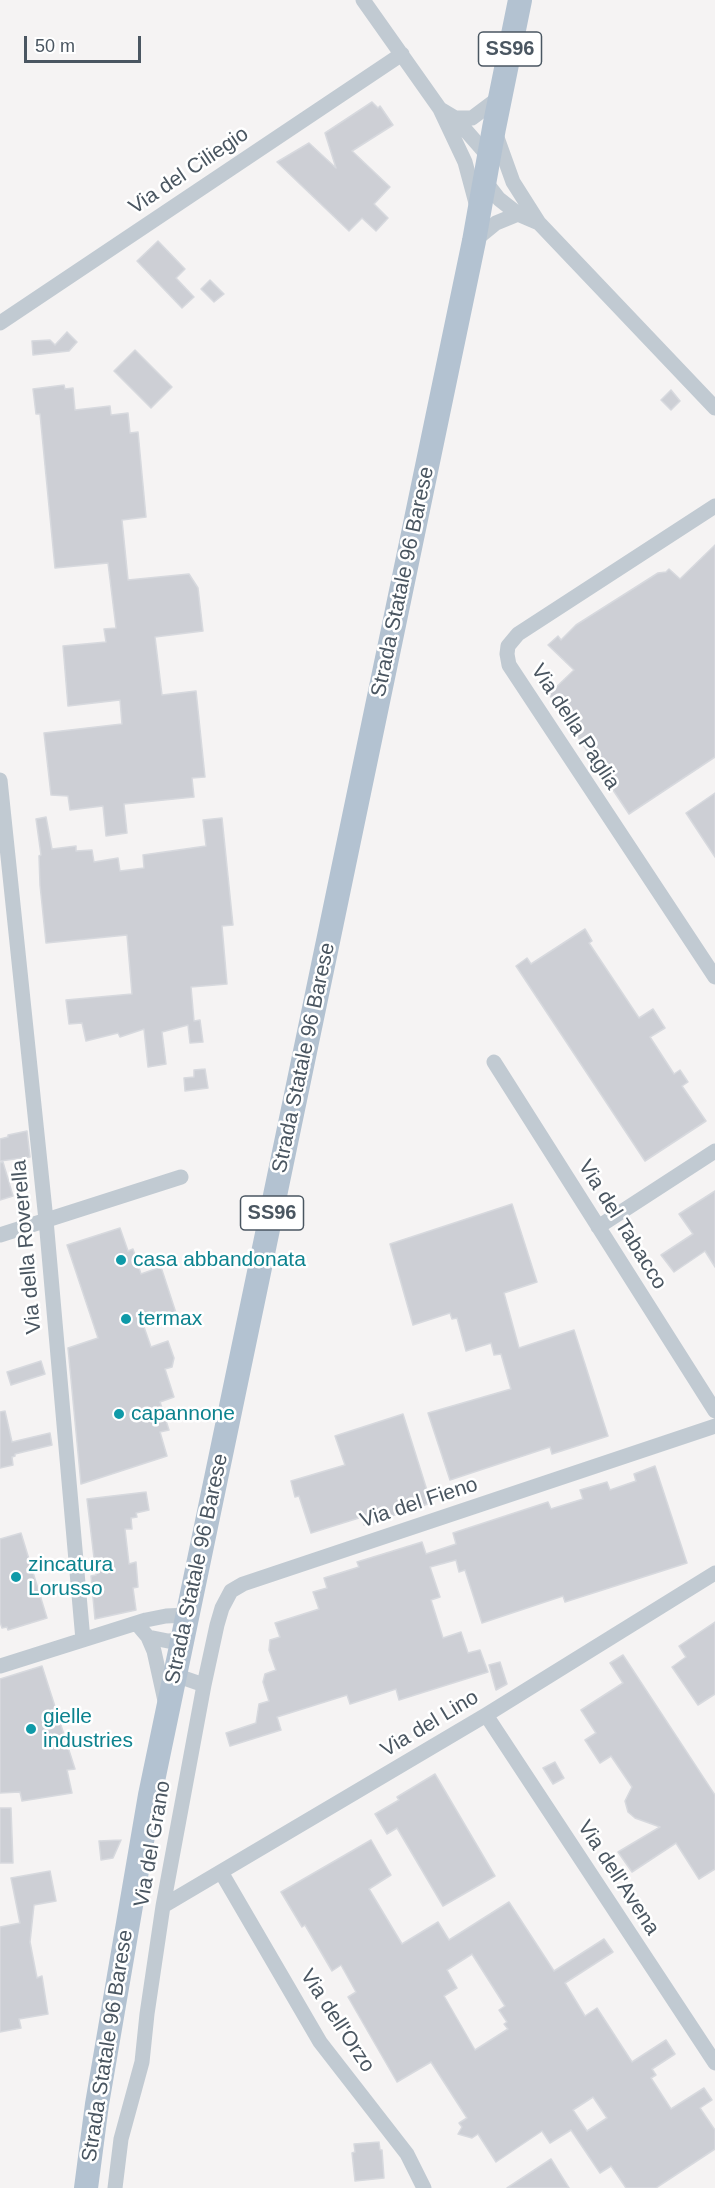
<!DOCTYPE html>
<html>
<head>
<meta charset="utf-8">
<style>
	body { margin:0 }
	#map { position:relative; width:715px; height:2188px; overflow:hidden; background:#f5f3f3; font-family:Arial,sans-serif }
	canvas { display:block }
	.scale { position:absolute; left:24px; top:36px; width:117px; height:27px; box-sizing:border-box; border:3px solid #4a5661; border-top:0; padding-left:8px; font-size:18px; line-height:21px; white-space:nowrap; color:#4a5661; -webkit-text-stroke:4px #fff; paint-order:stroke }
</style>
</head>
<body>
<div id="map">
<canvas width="715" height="2188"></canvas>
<div class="scale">50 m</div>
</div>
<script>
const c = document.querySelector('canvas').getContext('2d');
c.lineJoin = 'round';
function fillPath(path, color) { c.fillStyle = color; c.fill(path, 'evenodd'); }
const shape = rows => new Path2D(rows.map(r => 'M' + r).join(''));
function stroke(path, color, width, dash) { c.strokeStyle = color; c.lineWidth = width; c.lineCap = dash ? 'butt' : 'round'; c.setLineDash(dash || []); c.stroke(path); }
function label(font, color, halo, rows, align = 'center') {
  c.font = font + ' Arial,sans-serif'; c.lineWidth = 5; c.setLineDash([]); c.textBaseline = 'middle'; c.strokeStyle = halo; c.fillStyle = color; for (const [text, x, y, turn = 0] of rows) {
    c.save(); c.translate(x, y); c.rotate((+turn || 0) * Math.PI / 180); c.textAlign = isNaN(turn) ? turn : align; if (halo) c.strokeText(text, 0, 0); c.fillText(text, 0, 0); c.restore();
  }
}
const building = shape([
	[372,102,378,108,380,106,393,125,352,151,390,187,374,204,388,218,376,231,362,218,349,231,277,162,309,143,336,168,325,133,372,102],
	[158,241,185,269,176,278,194,297,182,308,137,261,158,241],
	[210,280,224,294,214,302,201,289,210,280],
	[67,332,77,342,69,351,33,355,32,341,50,340,55,345,67,332],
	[135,350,172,387,151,408,114,371,135,350],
	[64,385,65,389,73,388,75,410,110,406,111,415,128,413,130,433,138,432,146,517,122,520,128,580,189,574,198,588,203,631,155,637,162,695,196,691,205,777,192,778,194,797,124,804,127,833,106,836,103,806,70,810,68,796,51,795,44,733,122,724,120,700,68,706,63,646,106,642,104,629,116,628,108,563,55,568,40,414,36,414,33,389,64,385],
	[671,390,680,401,671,410,661,400,671,390],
	[715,545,715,757,629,814,549,694,574,670,548,645,558,636,561,640,576,625,658,573,666,572,669,569,680,579,715,545],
	[715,793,715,857,686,813,715,793],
	[46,817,52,849,76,846,76,851,92,850,94,862,118,858,120,871,144,868,143,855,206,846,203,820,222,818,233,925,222,926,227,984,191,987,194,1021,200,1020,203,1042,190,1043,188,1025,162,1032,166,1064,148,1067,144,1029,120,1037,118,1033,86,1041,82,1023,69,1024,66,1000,132,994,127,935,46,943,40,885,39,856,41,855,36,819,46,817],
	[585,929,592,941,589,943,639,1018,653,1009,665,1028,650,1037,674,1074,680,1070,688,1082,682,1086,706,1121,645,1161,516,966,527,958,531,964,585,929],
	[205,1069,208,1088,185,1091,184,1078,194,1077,194,1070,205,1069],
	[27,1131,30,1157,0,1161,0,1139,8,1137,8,1135,27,1131],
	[3,1162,13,1196,0,1200,0,1163,3,1162],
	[715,1191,715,1267,705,1251,674,1272,661,1255,693,1234,679,1214,715,1191],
	[512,1204,537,1282,504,1293,519,1348,574,1330,608,1436,552,1454,550,1447,450,1480,428,1413,511,1389,501,1354,494,1355,491,1343,466,1351,457,1318,452,1319,450,1313,413,1325,390,1244,512,1204],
	[120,1228,128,1251,133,1249,141,1274,161,1267,176,1313,143,1324,151,1347,168,1341,174,1358,172,1367,165,1369,174,1397,160,1402,169,1430,160,1432,167,1456,81,1484,68,1348,98,1338,67,1245,120,1228],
	[41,1361,45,1374,11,1385,7,1372,41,1361],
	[5,1411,12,1442,50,1433,52,1445,15,1454,15,1456,12,1457,13,1465,0,1468,0,1412,5,1411],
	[403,1414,431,1503,364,1525,362,1517,311,1533,299,1496,295,1497,291,1481,345,1465,335,1436,403,1414],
	[655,1466,687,1563,565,1602,563,1596,482,1623,465,1570,459,1572,456,1560,430,1567,440,1597,431,1600,443,1638,461,1632,468,1653,480,1650,488,1672,399,1700,396,1689,350,1704,347,1695,277,1717,281,1730,230,1746,226,1733,256,1723,259,1704,269,1701,263,1682,265,1674,276,1670,269,1650,270,1640,280,1637,275,1623,319,1609,313,1592,327,1588,324,1578,359,1567,357,1562,422,1542,426,1554,456,1544,453,1533,548,1502,551,1509,583,1499,580,1490,607,1482,610,1490,636,1481,634,1474,655,1466],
	[146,1492,149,1510,136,1513,137,1517,131,1518,132,1529,125,1529,129,1564,136,1562,138,1587,133,1588,136,1610,95,1619,91,1576,96,1575,87,1499,146,1492],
	[21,1533,47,1618,8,1630,7,1627,2,1628,0,1622,0,1539,21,1533],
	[715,1622,715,1694,698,1705,672,1667,686,1657,679,1646,715,1622],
	[623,1655,715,1795,715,1869,699,1879,676,1843,632,1872,618,1852,660,1827,635,1818,628,1812,625,1801,632,1787,611,1756,600,1763,585,1740,596,1733,581,1710,623,1683,610,1663,623,1655],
	[500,1662,507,1684,496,1690,489,1665,500,1662],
	[42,1666,75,1769,67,1770,72,1793,22,1801,20,1792,0,1793,0,1679,42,1666],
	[555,1762,564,1778,553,1784,543,1768,555,1762],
	[435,1774,495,1876,443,1906,397,1828,387,1834,375,1814,399,1800,397,1797,435,1774],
	[0,1808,11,1808,13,1863,0,1863,0,1808],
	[121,1840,113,1858,101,1860,99,1841,121,1840],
	[371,1840,391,1875,369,1889,402,1944,438,1922,449,1940,509,1902,554,1971,604,1939,613,1952,565,1983,585,2016,597,2008,632,2062,666,2040,675,2054,652,2069,656,2075,651,2078,671,2109,704,2088,712,2100,700,2108,715,2130,715,2149,656,2188,626,2188,611,2166,600,2173,571,2130,550,2143,542,2131,496,2162,478,2134,472,2138,458,2134,462,2127,459,2123,467,2118,431,2062,397,2082,348,1997,356,1992,341,1965,332,1971,305,1925,302,1927,281,1892,371,1840],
	[472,1954,505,2006,499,2010,507,2022,504,2024,508,2029,475,2050,444,1996,457,1988,447,1970,472,1954],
	[593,2097,607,2118,587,2131,573,2110,593,2097],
	[50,1871,56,1901,34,1905,30,1942,37,1978,42,1976,48,2014,19,2019,21,2028,0,2032,0,1927,20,1923,11,1878,50,1871],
	[379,2142,380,2150,382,2150,384,2178,355,2181,352,2153,355,2152,354,2144,379,2142],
	[551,2159,569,2188,507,2188,551,2159]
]);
fillPath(building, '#cdcfd5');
stroke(building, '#d7d9de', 1.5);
stroke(shape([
	[363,0,440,109,465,162,476,203],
	[440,109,455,118,489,157],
	[455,118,472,118,500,97],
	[495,132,513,182,539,223,715,408],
	[485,181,499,199,518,214,539,223],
	[474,241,496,223,518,214],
	[0,323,402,54],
	[715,506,518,634,508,646,507,654,509,665,715,977],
	[0,780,46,1220,83,1640],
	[494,1062,715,1411],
	[598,1227,715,1151],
	[0,1235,181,1177],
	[137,1624,148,1637,154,1651,165,1701],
	[148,1637,168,1641,182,1640],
	[0,1666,146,1620,166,1616,188,1615],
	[175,1675,204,1685],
	[486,1715,715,2063],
	[221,1872,320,2042,407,2154,424,2188],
	[163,1906,486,1715,715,1573],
	[115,2188,121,2139,142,2062,147,2014,163,1906,204,1685,217,1625,222,1608,231,1591,243,1584,715,1426]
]), '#c1cad2', 15);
stroke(shape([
	[86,2188,97,2104,150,1795,474,241,494,128,520,0]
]), '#b3c2d1', 24);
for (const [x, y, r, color] of [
	[121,1260,6,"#0f9aa8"],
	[126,1319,6,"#0f9aa8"],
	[119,1414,6,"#0f9aa8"],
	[16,1577,6,"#0f9aa8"],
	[31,1729,6,"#0f9aa8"]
]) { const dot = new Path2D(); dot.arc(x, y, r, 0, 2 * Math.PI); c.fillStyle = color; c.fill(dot); stroke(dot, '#fff', 2); }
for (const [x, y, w] of [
	[510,49,63],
	[272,1213,63]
]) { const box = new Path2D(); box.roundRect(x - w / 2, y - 17, w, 34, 4.5); c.fillStyle = '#fff'; c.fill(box); stroke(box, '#4a5661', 1.5); }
label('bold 20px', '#4a5661', null, [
	["SS96",510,49],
	["SS96",272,1213]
]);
label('21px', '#4a5661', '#fff', [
	["Via del Ciliegio",189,171,-34],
	["Strada Statale 96 Barese",403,582,-78],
	["Via della Paglia",575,727,57],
	["Strada Statale 96 Barese",304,1058,-78],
	["Via del Tabacco",622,1225,58],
	["Via della Roverella",27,1247,-95],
	["Via del Fieno",419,1503,-18],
	["Strada Statale 96 Barese",197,1569,-78],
	["Via del Lino",430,1724,-31],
	["Via del Grano",153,1844,-80],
	["Via dell'Avena",618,1878,57],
	["Via dell'Orzo",337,2021,57],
	["Strada Statale 96 Barese",108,2046,-81]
]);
label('21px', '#0d838f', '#fff', [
	["casa abbandonata",133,1260],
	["termax",138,1319],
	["capannone",131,1414],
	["zincatura",28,1565],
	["Lorusso",28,1589],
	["gielle",43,1717],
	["industries",43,1741]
], 'left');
</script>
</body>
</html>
